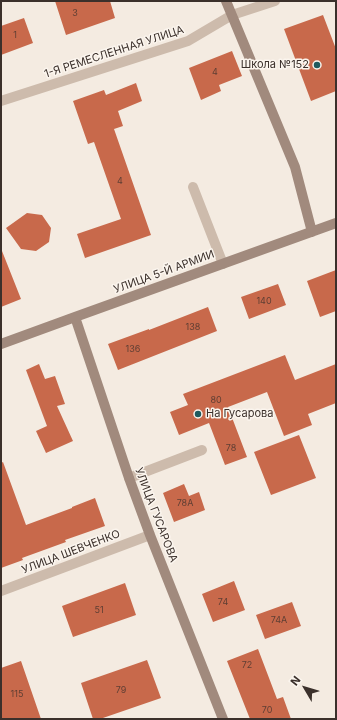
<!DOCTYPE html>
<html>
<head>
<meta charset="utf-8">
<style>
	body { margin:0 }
	#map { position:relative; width:337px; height:720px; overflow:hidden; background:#f4ebe1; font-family:Inter,sans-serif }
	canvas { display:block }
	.frame { position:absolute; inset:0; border:2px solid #3b302b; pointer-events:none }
	.north { position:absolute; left:285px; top:668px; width:40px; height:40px; -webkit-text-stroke:3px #fbf5ee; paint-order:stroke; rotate:308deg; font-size:11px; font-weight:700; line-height:16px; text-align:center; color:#3b302b }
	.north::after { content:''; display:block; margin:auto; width:14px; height:18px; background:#3b302b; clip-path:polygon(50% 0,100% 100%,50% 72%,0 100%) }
</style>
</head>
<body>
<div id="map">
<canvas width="337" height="720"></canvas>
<div class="frame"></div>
<div class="north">N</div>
</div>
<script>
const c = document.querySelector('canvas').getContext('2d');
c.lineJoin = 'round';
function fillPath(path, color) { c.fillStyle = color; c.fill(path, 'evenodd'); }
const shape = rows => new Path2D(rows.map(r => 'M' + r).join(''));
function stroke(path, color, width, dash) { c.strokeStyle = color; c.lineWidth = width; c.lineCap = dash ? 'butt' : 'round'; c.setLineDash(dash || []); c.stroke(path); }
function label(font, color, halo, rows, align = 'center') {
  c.font = font + ' Inter,sans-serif'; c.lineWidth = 3; c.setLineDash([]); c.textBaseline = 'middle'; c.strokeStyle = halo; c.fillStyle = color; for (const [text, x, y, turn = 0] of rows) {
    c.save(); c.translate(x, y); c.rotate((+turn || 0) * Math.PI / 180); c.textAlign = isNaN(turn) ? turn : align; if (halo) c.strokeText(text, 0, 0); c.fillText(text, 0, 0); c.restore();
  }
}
fillPath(shape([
	[55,1,110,1,115,18,66,35],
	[323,15,336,49,336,91,311,101,284,29],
	[24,18,33,43,1,55,1,26],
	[232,51,242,76,219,85,221,91,201,100,189,68],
	[136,83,142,101,118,111,123,126,114,129,151,235,85,258,77,234,121,219,94,142,88,144,73,101,104,90,106,95],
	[27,213,42,215,51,228,49,242,36,251,21,249,6,228],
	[1,251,2,251,21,299,1,307],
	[336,270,336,311,320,317,307,281],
	[278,284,286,305,249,319,241,297],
	[208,307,217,331,118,370,108,344,149,329,149,330],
	[285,355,295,380,336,364,336,403,308,414,312,425,284,436,267,392,228,407,247,457,225,465,209,423,179,435,170,412,188,405,183,394],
	[39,364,45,379,55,376,65,404,57,406,73,441,46,453,36,431,47,426,26,370],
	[299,435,316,478,271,495,254,452],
	[3,462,26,525,72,508,72,507,95,498,105,526,65,540,66,542,22,558,23,560,1,568,1,463],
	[184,484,189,496,199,492,205,510,174,522,163,493],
	[234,581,245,610,213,622,202,594],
	[125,583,136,615,73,637,62,606],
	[292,602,301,626,265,639,256,615],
	[258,649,277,699,283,697,291,719,250,719,227,661],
	[147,660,161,698,100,719,93,719,81,683],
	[21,661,41,719,1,719,1,668]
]), '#c8694b');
stroke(shape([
	[193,187,223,264],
	[129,478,202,450]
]), '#cdbbac', 10);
stroke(shape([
	[1,101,188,41,232,15,275,1],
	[1,591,150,535]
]), '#cdbbac', 10);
stroke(shape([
	[226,1,295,167,312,232],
	[75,317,129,478,150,535,223,719],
	[1,344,75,317,336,223]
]), '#a18a7d', 10);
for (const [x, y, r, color] of [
	[317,65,4,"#1f5a5e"],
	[198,414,4,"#1f5a5e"]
]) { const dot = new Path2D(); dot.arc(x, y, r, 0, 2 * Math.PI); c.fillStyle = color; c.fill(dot); stroke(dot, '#fbf5ee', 1.5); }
label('9px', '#5e3e33', null, [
	["3",75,13],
	["1",15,35],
	["4",215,72],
	["4",120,181],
	["140",264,301],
	["138",193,327],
	["136",133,349],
	["80",216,400],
	["78",231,448],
	["78А",185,503],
	["74",223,602],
	["51",99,610],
	["74А",279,620],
	["72",247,665],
	["79",121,690],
	["115",17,694],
	["70",267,710]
]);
label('11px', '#3b302b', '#fbf5ee', [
	["1-Я РЕМЕСЛЕННАЯ УЛИЦА",114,52,-18],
	["УЛИЦА 5-Й АРМИИ",164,272,-20],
	["УЛИЦА ГУСАРОВА",156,515,69],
	["УЛИЦА ШЕВЧЕНКО",71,552,-21]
]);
label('11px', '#3b302b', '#fbf5ee', [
	["Школа №152",309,65],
	["На Гусарова",206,414,"left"]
], 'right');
</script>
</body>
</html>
